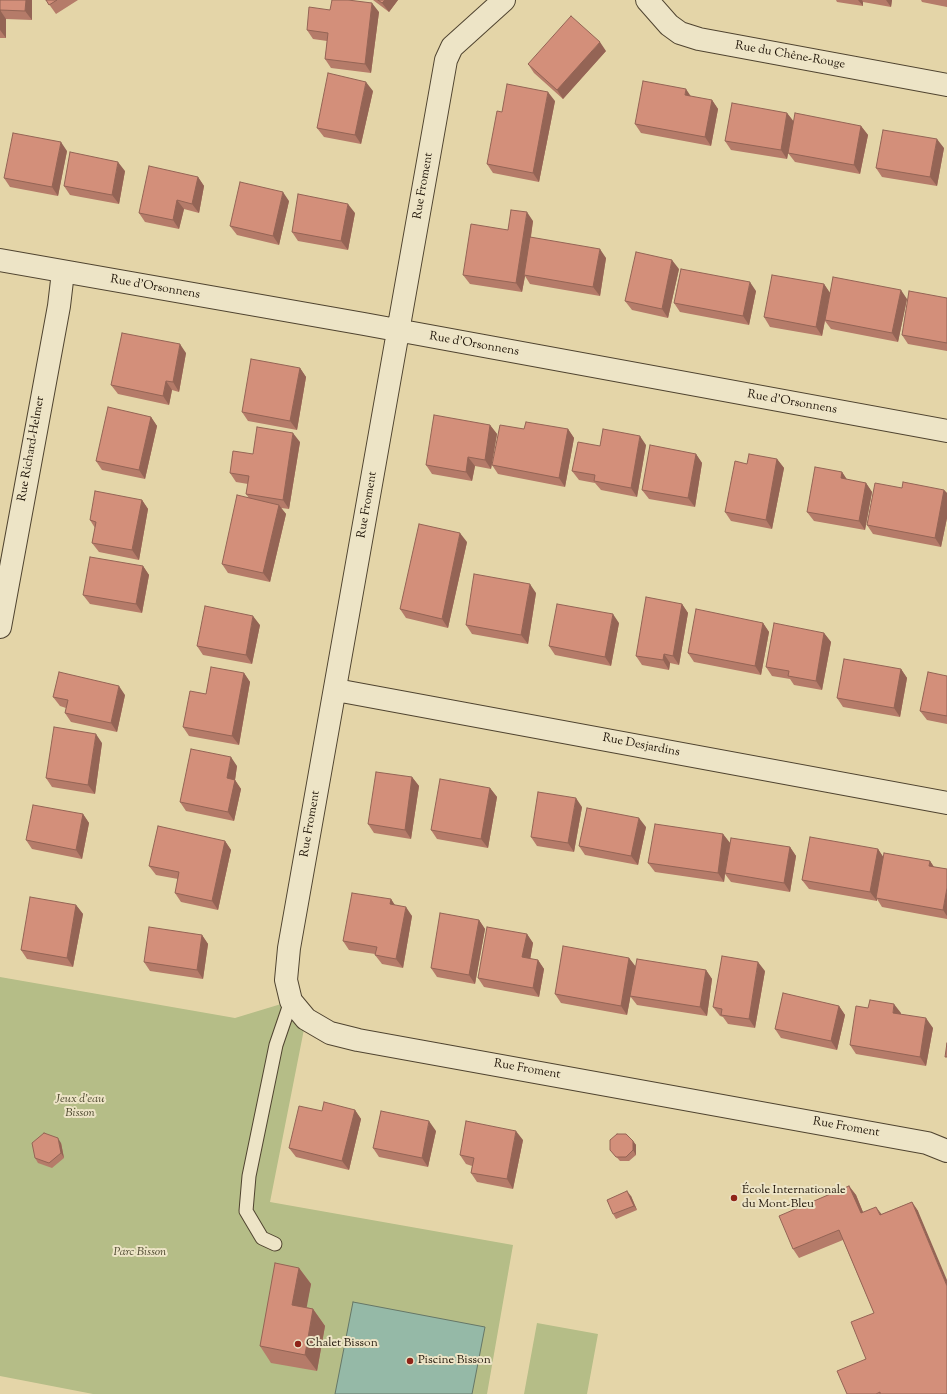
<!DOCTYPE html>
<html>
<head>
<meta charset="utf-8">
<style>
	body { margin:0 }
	canvas { display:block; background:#e4d5a8 }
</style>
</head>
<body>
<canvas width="947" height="1394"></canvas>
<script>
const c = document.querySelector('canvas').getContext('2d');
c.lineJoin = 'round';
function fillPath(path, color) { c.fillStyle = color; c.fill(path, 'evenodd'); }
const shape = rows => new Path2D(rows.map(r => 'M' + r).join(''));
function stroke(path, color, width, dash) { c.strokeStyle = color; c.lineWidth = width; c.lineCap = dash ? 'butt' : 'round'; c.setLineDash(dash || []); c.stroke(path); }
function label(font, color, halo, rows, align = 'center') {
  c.font = font + ' "Sorts Mill Goudy",serif'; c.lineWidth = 4; c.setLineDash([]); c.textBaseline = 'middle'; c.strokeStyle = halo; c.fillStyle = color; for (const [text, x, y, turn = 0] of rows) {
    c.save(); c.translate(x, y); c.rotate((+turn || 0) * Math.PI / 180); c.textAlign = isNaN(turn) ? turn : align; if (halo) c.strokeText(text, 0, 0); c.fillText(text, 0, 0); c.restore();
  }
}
fillPath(shape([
	[0,977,235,1018,291,1001,306,1019,270,1202,513,1245,487,1394,93,1394,0,1376],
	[537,1323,598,1334,587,1394,524,1394]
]), '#b5bd87');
const water = shape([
	[353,1302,485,1327,472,1394,335,1394,353,1302]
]);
fillPath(water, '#95b9a7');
stroke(water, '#667767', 1);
const lane = shape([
	[275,1244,262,1238,246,1211,249,1176,276,1045,291,1001]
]);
const street = shape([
	[504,0,452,47,446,60,289,948,286,980,291,1001,306,1019,330,1033,358,1040,927,1143,947,1151],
	[647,0,669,25,680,33,699,39,947,85],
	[0,260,364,324,947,431],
	[0,627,59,306,63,272],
	[336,690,947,803]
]);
stroke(lane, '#504430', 15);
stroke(street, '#504430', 24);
stroke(lane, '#ede4c6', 13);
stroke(street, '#ede4c6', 22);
fillPath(shape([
	[0,0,32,0,32,20,6,19,6,38,0,38],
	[46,0,78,0,56,14],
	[373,0,398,0,389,12],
	[836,0,892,0,891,7,863,2,863,6,837,2],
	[921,0,947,0,947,7,922,2],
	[330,10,379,12,371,73,331,68,325,59,327,41,313,39,307,30],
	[606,51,563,99,534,73,528,64],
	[373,91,361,144,324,137,317,128],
	[712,100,718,109,711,146,641,133,635,124],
	[555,101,539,182,493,173,487,164,502,112],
	[787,113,794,122,861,126,868,135,860,174,795,162,788,153,787,159,731,150,725,141],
	[944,148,937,186,882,177,876,168],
	[67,151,58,196,10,187,4,178],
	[125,171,119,204,70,195,64,186],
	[198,177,204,186,199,213,184,209,179,229,145,222,139,213],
	[289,201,279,245,237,235,230,226],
	[355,213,348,250,298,241,292,232],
	[533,221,531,237,606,258,600,296,530,284,525,276,522,292,470,284,463,275,508,230],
	[679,269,668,318,632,310,625,301],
	[824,284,830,293,907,299,898,342,831,329,825,321,822,336,770,327,764,317],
	[756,291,749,325,680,312,674,303],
	[947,298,947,351,908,344,902,335],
	[186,353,179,392,172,390,169,405,118,394,111,385],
	[300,368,306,377,297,430,248,421,242,412],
	[151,417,157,426,145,479,102,470,96,461],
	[490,425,497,434,491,469,475,466,472,481,432,474,426,465],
	[524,429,568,429,574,438,565,487,498,474,492,465],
	[300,442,289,509,281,508,286,514,270,582,228,573,222,564,249,498,246,494,248,484,236,482,230,473,253,454],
	[646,445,637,497,601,490,595,483,579,480,572,471,600,446],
	[696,454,702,463,695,507,649,499,642,490],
	[777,459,784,468,772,529,731,521,725,512,747,464],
	[842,472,847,480,866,483,872,492,865,530,814,521,807,512],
	[944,490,947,493,947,518,941,547,873,534,867,525],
	[142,500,148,509,139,560,99,552,92,543,95,528,90,520],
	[467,542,448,628,406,618,400,609],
	[143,566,149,575,142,613,90,604,83,595],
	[536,593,528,644,472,634,466,625],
	[682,604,688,613,679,665,670,663,669,670,642,665,636,656],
	[619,623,611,666,555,655,549,646],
	[763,623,769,632,761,675,694,662,688,653],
	[260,625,252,664,203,655,197,646],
	[824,633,831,642,822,690,794,685,790,679,772,676,766,667],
	[901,669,907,678,900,717,843,707,837,698],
	[244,673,250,682,239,745,189,736,183,727,206,694],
	[947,676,947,724,927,720,920,711],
	[125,695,117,732,71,722,65,713,66,708,60,706,53,697],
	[102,743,95,794,52,787,46,778],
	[237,766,235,780,241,789,234,821,186,811,180,802],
	[412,777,419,786,411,839,374,833,368,824],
	[490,788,497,797,488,848,437,839,431,830],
	[582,807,574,852,537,846,531,837],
	[83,814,89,823,82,859,32,849,26,840],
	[646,827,638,865,585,855,579,846],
	[723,834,730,843,790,847,796,856,790,892,731,882,725,874,724,882,655,872,648,863],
	[225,841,231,850,218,910,181,902,175,893,178,879,156,875,149,866],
	[878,849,883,857,930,861,934,867,947,869,947,919,882,907,877,899,877,901,809,889,802,880],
	[391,899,394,905,412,916,403,968,382,964,375,955,375,954,349,950,343,941],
	[76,905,83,914,73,967,27,959,21,950],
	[479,920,485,929,475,984,437,977,431,968],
	[527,934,533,943,530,959,538,960,544,969,539,997,484,987,478,978],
	[202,935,208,944,203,979,150,971,144,962],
	[629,958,635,966,706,970,712,979,707,1016,637,1005,630,996,632,988,627,1015,561,1003,555,994],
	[765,971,755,1028,728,1024,723,1017,720,1016,713,1007],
	[839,1006,845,1015,837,1050,781,1038,775,1029],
	[868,1008,901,1013,900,1014,933,1028,926,1066,856,1054,850,1045],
	[355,1110,361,1119,349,1170,296,1157,289,1148,322,1111],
	[436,1131,428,1167,379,1157,373,1148],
	[523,1140,513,1189,477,1182,471,1173,472,1166,466,1164,460,1155],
	[633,1141,636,1145,636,1155,629,1161,620,1161,610,1150],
	[61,1143,64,1158,52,1168,38,1163,35,1158],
	[849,1186,856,1195,863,1212,882,1214,912,1202,918,1211,947,1394,847,1394,866,1359,874,1313,843,1240,799,1258,793,1249],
	[631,1196,637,1210,616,1219,613,1214],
	[299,1268,311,1284,306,1307,313,1309,325,1326,317,1371,271,1363,260,1346]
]), '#b57b69');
fillPath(shape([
	[26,0,32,0,32,20,25,11],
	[385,0,398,0,389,12,382,3],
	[858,0,862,0,863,2,863,6],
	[886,0,892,0,891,7],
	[372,3,379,12,371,73,365,64],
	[0,10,6,19,6,38,0,30],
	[600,42,606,51,563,99,557,90],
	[366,82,373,91,361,144,355,135],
	[686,89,692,98,685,95],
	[548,92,555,101,539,182,533,173],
	[712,100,718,109,711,146,705,137],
	[787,113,794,122,787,159,781,150],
	[861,126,868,135,860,174,854,165],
	[937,139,944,148,937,186,930,177],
	[61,142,67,151,58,196,52,187],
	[118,162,125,171,119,204,112,195],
	[198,177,204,186,199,213,192,204],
	[283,192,289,201,279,245,273,236],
	[177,200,184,209,179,229,173,220],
	[348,204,355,213,348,250,341,241],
	[527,212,533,221,525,275,524,275,525,276,522,292,516,283],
	[600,249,606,258,600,296,593,287],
	[672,260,679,269,668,318,662,309],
	[750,282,756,291,749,325,743,316],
	[824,284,830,293,822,336,816,327],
	[901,290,907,299,898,342,892,333],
	[180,344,186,353,179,392,173,382],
	[300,368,306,377,297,430,290,421],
	[166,381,172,390,169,405,163,396],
	[151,417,157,426,145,479,139,470],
	[490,425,497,434,491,469,485,460],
	[568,429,574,438,565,487,559,478],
	[293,433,300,442,289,509,283,500],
	[640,436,646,445,637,497,631,488],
	[696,454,702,463,695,507,688,498],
	[468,457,475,466,472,481,466,472],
	[777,459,784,468,772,529,766,520],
	[842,472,848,481,841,478],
	[866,483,872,492,865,530,859,521],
	[944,490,947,493,947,518,941,547,935,538],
	[142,500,148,509,139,560,132,550],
	[279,505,286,514,270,582,263,573],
	[460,533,467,542,448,628,442,619],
	[143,566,149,575,142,613,136,604],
	[530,584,536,593,528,644,521,635],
	[682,604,688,613,679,665,673,656],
	[613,614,619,623,611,666,605,657],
	[253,616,260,625,252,664,246,655],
	[763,623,769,632,761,675,755,666],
	[824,633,831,642,822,690,816,681],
	[664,654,670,663,669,670,663,660],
	[901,669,907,678,900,717,894,708],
	[244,673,250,682,239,745,232,736],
	[119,686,125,695,117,732,111,723],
	[96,734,102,743,95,794,88,785],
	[231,757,237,766,235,780,241,789,234,821,228,812,227,778],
	[412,777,419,786,411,839,405,830],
	[490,788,497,797,488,848,481,839],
	[576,798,582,807,574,852,568,843],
	[83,814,89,823,82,859,76,850],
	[639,818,646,827,638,865,631,856],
	[723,834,730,843,725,873,725,874,724,882,718,873],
	[225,841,231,850,218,910,212,901],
	[790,847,796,856,790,892,784,883],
	[878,849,884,858,876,898,877,899,877,901,870,892],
	[930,861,936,870,929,866],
	[947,888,947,916,943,910],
	[391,899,397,908,390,904],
	[76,905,83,914,73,967,67,958],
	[406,907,412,916,403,968,396,959],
	[479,920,485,929,475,984,469,975],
	[527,934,533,943,529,966,522,957],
	[202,935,208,944,203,979,197,970],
	[629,958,636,967,627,1015,621,1006],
	[538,960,544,969,539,997,533,988],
	[758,962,765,971,755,1028,749,1019],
	[706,970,712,979,707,1016,700,1007],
	[894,1004,901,1013,899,1022,893,1013],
	[839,1006,845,1015,837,1050,831,1041],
	[926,1018,933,1028,926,1066,920,1057],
	[355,1110,361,1119,349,1170,342,1161],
	[429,1121,436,1131,428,1167,422,1158],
	[516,1131,523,1140,513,1189,507,1179],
	[58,1138,61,1143,64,1158,61,1153],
	[633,1141,636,1145,636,1155,633,1150],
	[849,1186,856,1195,867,1222,861,1213],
	[627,1191,631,1196,637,1210,634,1206],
	[912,1202,918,1211,947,1280,947,1286],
	[876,1207,883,1216,880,1215],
	[299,1268,311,1284,304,1322,292,1305],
	[313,1309,325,1326,317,1371,305,1355]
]), '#946455');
const building = shape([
	[0,0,26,0,25,11,0,10,0,13,0,0],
	[46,0,57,0,49,5,46,0],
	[332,0,348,0,372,3,365,64,325,59,328,33,307,30,309,7,330,10,332,0],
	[378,0,385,0,382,3,378,0],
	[571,16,600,42,557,90,528,64,571,16],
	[328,73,366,82,355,135,317,128,328,73],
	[643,81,686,89,685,95,712,100,705,137,635,124,643,81],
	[507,84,548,92,533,173,487,164,497,111,502,112,507,84],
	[732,103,787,113,781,150,725,141,732,103],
	[795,113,861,126,854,165,788,153,795,113],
	[883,130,937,139,930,177,876,168,883,130],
	[13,133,61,142,52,187,4,178,13,133],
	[70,152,118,162,112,195,64,186,70,152],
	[149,166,198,177,192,204,177,200,173,220,139,213,149,166],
	[240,182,283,192,273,236,230,226,240,182],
	[298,194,348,204,341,241,292,232,298,194],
	[511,210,527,212,516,283,463,275,471,224,508,230,511,210],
	[530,237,600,249,593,287,524,275,530,237],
	[636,252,672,260,662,309,625,301,636,252],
	[681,269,750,282,743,316,674,303,681,269],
	[772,275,824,284,816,327,764,317,772,275],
	[833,277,901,290,892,333,825,320,833,277],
	[909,291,947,298,947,343,902,335,909,291],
	[122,333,180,344,173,382,166,381,163,396,111,385,122,333],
	[251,359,300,368,290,421,242,412,251,359],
	[108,407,151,417,139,470,96,461,108,407],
	[434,415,490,425,485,460,468,457,466,472,426,465,434,415],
	[526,422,568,429,559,478,492,465,500,425,524,429,526,422],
	[257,427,293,433,283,500,246,494,249,476,230,473,233,451,253,454,257,427],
	[603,429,640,436,631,488,594,481,595,475,572,471,578,442,600,446,603,429],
	[650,445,696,454,688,498,642,490,650,445],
	[749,454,777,459,766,520,725,512,735,461,747,464,749,454],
	[815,467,842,472,841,478,866,483,859,521,807,512,815,467],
	[903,482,944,490,935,538,867,525,875,483,902,488,903,482],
	[95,491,142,500,132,550,92,543,96,522,90,520,95,491],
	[237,495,279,505,263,573,222,564,237,495],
	[419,524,460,533,442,619,400,609,419,524],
	[90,557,143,566,136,604,83,595,90,557],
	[474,574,530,584,521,635,466,625,474,574],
	[646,597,682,604,673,656,664,654,663,660,636,656,646,597],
	[557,604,613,614,605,657,549,646,557,604],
	[205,606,253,616,246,655,197,646,205,606],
	[696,609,763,623,755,666,688,653,696,609],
	[774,623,824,633,816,681,788,676,789,671,766,667,774,623],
	[844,659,901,669,894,708,837,698,844,659],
	[211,667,244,673,232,736,183,727,190,691,206,694,211,667],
	[59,672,119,686,111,723,65,713,68,700,53,697,59,672],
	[928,672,947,676,947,716,920,711,928,672],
	[54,727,96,734,88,785,46,778,54,727],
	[191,749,231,757,227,778,235,780,228,812,180,802,191,749],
	[376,772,412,777,405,830,368,824,376,772],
	[440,779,490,788,481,839,431,830,440,779],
	[538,792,576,798,568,843,531,837,538,792],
	[33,805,83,814,76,850,26,840,33,805],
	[587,808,639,818,631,856,579,846,587,808],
	[655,824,723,834,718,873,648,863,655,824],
	[158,826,225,841,212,901,175,893,179,872,149,866,158,826],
	[810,837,878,849,870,892,802,880,810,837],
	[731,838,790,847,784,883,725,873,731,838],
	[884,853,930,861,929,866,947,869,947,888,943,910,876,898,884,853],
	[352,893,391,899,390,904,406,907,396,959,375,955,377,947,343,941,352,893],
	[30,897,76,905,67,958,21,950,30,897],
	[440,913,479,920,469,975,431,968,440,913],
	[149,927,202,935,197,970,144,962,149,927],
	[487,927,527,934,522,957,538,960,533,988,478,978,487,927],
	[563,946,629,958,621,1006,555,994,563,946],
	[722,956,758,962,749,1019,721,1015,722,1009,713,1007,722,956],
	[637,959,706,970,700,1007,630,996,637,959],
	[783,993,839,1006,831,1041,775,1029,783,993],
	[870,1000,894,1004,893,1013,926,1018,920,1057,850,1045,856,1006,868,1008,870,1000],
	[947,1043,947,1057,945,1057,947,1043],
	[324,1102,355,1110,342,1161,289,1148,299,1106,322,1111,324,1102],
	[381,1111,429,1121,422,1158,373,1148,381,1111],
	[466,1121,516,1131,507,1179,471,1173,474,1158,460,1155,466,1121],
	[44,1133,58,1138,61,1153,49,1163,35,1158,32,1143,44,1133],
	[617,1134,626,1134,633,1141,633,1150,626,1157,616,1157,610,1150,610,1140,617,1134],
	[849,1186,861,1213,876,1207,880,1215,912,1202,947,1286,947,1394,880,1394,880,1392,876,1394,847,1394,837,1371,866,1359,851,1322,874,1313,839,1230,793,1249,779,1216,849,1186],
	[627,1191,634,1206,613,1214,607,1200,627,1191],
	[275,1263,299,1268,292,1305,313,1309,305,1355,260,1346,275,1263]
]);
fillPath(building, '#d38f7a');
stroke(building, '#946455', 1);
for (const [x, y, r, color] of [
	[734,1198,4,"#8f2418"],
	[298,1344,4,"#8f2418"],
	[410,1361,4,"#8f2418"]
]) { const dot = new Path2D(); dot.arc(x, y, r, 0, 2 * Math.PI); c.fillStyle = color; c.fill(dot); stroke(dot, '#ede4c6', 1.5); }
label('12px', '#1f1408', '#ede4c6', [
	["Rue du Chêne-Rouge",790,56,10],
	["Rue Froment",424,186,-80],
	["Rue d'Orsonnens",155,288,10],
	["Rue d'Orsonnens",474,345,10],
	["Rue d'Orsonnens",792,403,10],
	["Rue Richard-Helmer",32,449,-80],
	["Rue Froment",368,505,-80],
	["Rue Desjardins",641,746,11],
	["Rue Froment",311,824,-80],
	["Rue Froment",527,1070,10],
	["Rue Froment",846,1128,10]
]);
label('italic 12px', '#4c472e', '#ede4c6', [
	["Jeux d'eau",80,1100],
	["Bisson",80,1114],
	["Parc Bisson",140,1253]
]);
label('12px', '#1f1408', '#ede4c6', [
	["École Internationale",742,1191],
	["du Mont-Bleu",742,1205],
	["Chalet Bisson",306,1344],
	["Piscine Bisson",418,1361]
], 'left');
</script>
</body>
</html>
